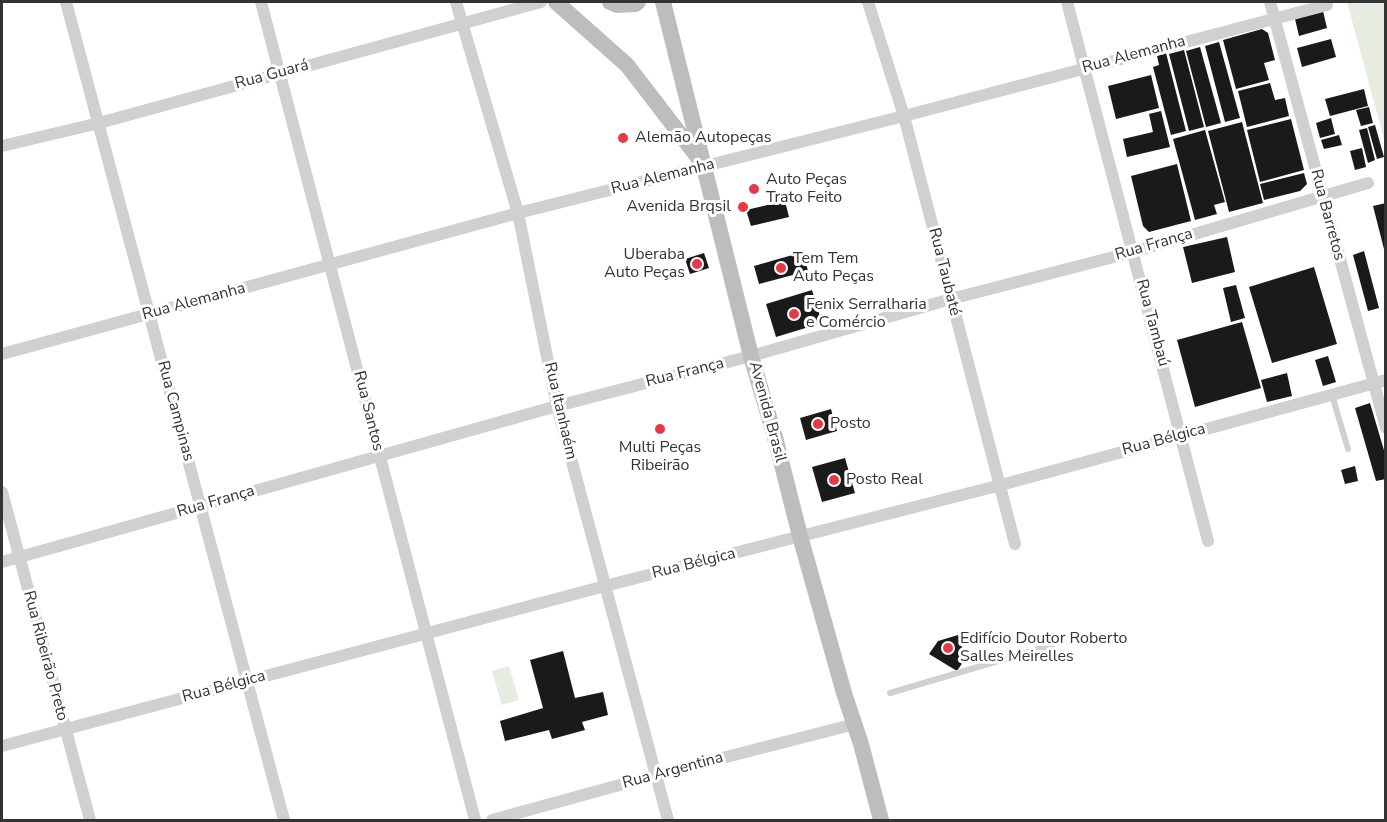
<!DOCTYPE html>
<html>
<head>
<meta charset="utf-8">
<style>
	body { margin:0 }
	#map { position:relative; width:1387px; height:822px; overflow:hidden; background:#fff; font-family:"Nunito Sans",sans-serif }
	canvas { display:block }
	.frame { position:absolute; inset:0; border:3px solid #333; pointer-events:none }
</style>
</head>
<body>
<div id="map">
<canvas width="1387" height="822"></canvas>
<div class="frame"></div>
</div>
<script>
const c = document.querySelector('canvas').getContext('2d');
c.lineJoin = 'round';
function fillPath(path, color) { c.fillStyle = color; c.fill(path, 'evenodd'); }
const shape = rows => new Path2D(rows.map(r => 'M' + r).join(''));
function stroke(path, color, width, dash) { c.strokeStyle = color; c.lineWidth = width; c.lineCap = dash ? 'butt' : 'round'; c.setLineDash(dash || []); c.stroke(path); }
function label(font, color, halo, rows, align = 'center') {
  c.font = font + ' "Nunito Sans",sans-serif'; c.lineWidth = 6; c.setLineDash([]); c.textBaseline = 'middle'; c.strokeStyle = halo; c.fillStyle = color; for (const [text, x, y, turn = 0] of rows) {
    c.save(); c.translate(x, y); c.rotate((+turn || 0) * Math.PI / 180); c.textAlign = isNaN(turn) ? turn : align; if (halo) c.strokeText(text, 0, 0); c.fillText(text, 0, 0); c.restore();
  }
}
fillPath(shape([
	[1347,2,1385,2,1385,143],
	[509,666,519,700,502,705,492,671]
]), '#e6ecdf');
fillPath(shape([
	[1323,11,1327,28,1299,36,1295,19],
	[1262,29,1268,33,1275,60,1264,63,1269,80,1236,89,1223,40],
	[1331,39,1336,57,1302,67,1297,48],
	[1219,42,1240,118,1225,122,1205,46],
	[1200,47,1221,123,1206,127,1186,51],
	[1184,50,1204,127,1189,131,1169,54],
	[1166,53,1186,131,1171,135,1153,67,1159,65,1157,56],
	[1151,75,1159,108,1116,119,1108,86],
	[1270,83,1275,100,1285,98,1289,116,1247,127,1238,91],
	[1364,89,1368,106,1330,116,1325,99],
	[1369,107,1373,123,1361,126,1356,110],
	[1161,111,1170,147,1127,157,1123,139,1153,132,1149,114],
	[1331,118,1335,134,1320,138,1316,123],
	[1291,119,1304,170,1260,182,1247,130],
	[1242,122,1263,203,1229,212,1208,131],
	[1375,125,1384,157,1377,159,1368,127],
	[1367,128,1375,160,1368,163,1359,130],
	[1205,130,1225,202,1214,205,1217,214,1195,220,1173,139],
	[1339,135,1342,145,1324,149,1321,140],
	[1362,148,1366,167,1355,170,1350,151],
	[1177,164,1191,221,1149,232,1143,226,1131,176],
	[1304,173,1307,184,1300,191,1264,200,1260,184],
	[785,201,789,217,751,226,746,210],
	[1386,203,1386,253,1385,253,1373,206],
	[1227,237,1235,272,1192,283,1183,247],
	[1364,251,1379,308,1368,311,1353,255],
	[803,252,808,271,759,284,754,266],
	[704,253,709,268,690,274,685,259],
	[1314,267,1337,344,1272,363,1249,287],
	[1236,285,1245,318,1231,322,1223,288],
	[812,290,822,323,776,337,766,304],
	[1242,322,1261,388,1195,407,1177,340],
	[1328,356,1336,382,1323,386,1315,360],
	[1287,373,1292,396,1267,402,1261,380],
	[1370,403,1386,457,1386,479,1376,481,1355,408],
	[831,409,837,431,806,440,800,418],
	[845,458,855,493,822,502,812,467],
	[1355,466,1358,481,1345,484,1341,470],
	[958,635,967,662,963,662,957,671,929,654,938,641],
	[563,651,575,698,603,692,608,715,582,722,585,730,552,739,549,730,505,741,500,721,543,708,530,660]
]), '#1a1a1a');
stroke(shape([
	[1332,395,1348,449],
	[890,693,1052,645]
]), '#d0d0d0', 6);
stroke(shape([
	[66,2,284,820],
	[261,2,475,820],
	[456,2,518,213,557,406,668,820],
	[868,2,904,116,1015,544],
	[1067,2,1208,541],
	[1270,2,1386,428],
	[2,146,99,123,541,2],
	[2,354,518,213,904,116,1327,5],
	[2,492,90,820],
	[2,562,557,406,751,356,951,299,1133,252,1368,183],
	[2,746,605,586,1001,485,1386,380],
	[492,820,656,775,855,724]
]), '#d0d0d0', 12);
stroke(shape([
	[556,2,627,65,700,160],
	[610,2,617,5,635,4,638,2],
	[663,2,751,356,776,441,800,536,844,693,861,744,881,820]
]), '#bdbdbd', 16);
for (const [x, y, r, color] of [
	[623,138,6,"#e63946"],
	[754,189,6,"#e63946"],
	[743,207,6,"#e63946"],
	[697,264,6,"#e63946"],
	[781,268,6,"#e63946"],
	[794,314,6,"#e63946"],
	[818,424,6,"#e63946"],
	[660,429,6,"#e63946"],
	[834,480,6,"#e63946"],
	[948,648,6,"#e63946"]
]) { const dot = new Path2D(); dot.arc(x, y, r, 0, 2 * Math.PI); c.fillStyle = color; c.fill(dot); stroke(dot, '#fff', 2); }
label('16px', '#333', '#fff', [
	["Rua Alemanha",1134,55,-15],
	["Rua Guará",272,75,-15],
	["Rua Alemanha",663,177,-14],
	["Rua Barretos",1327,215,75],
	["Rua França",1154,245,-16],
	["Rua Taubaté",944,272,76],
	["Rua Alemanha",194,302,-15],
	["Rua Tambaú",1152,323,75],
	["Rua França",685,373,-14],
	["Rua Campinas",175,411,75],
	["Rua Santos",368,411,76],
	["Rua Itanhaém",560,411,77],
	["Avenida Brasil",767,412,75],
	["Rua Bélgica",1164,440,-15],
	["Rua França",216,502,-16],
	["Rua Bélgica",694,564,-14],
	["Rua Ribeirão Preto",45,656,75],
	["Rua Bélgica",224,687,-15],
	["Rua Argentina",673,771,-15]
]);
label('16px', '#333', '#fff', [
	["Alemão Autopeças",635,138],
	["Auto Peças",766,180],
	["Trato Feito",766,198],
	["Avenida Brqsil",731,207,"right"],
	["Uberaba",685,255,"right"],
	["Auto Peças",685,273,"right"],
	["Tem Tem",793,259],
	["Auto Peças",793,277],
	["Fenix Serralharia",806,305],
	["e Comércio",806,323],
	["Posto",830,424],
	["Multi Peças",660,448,"center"],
	["Ribeirão",660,466,"center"],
	["Posto Real",846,480],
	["Edifício Doutor Roberto",960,639],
	["Salles Meirelles",960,657]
], 'left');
</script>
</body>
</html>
